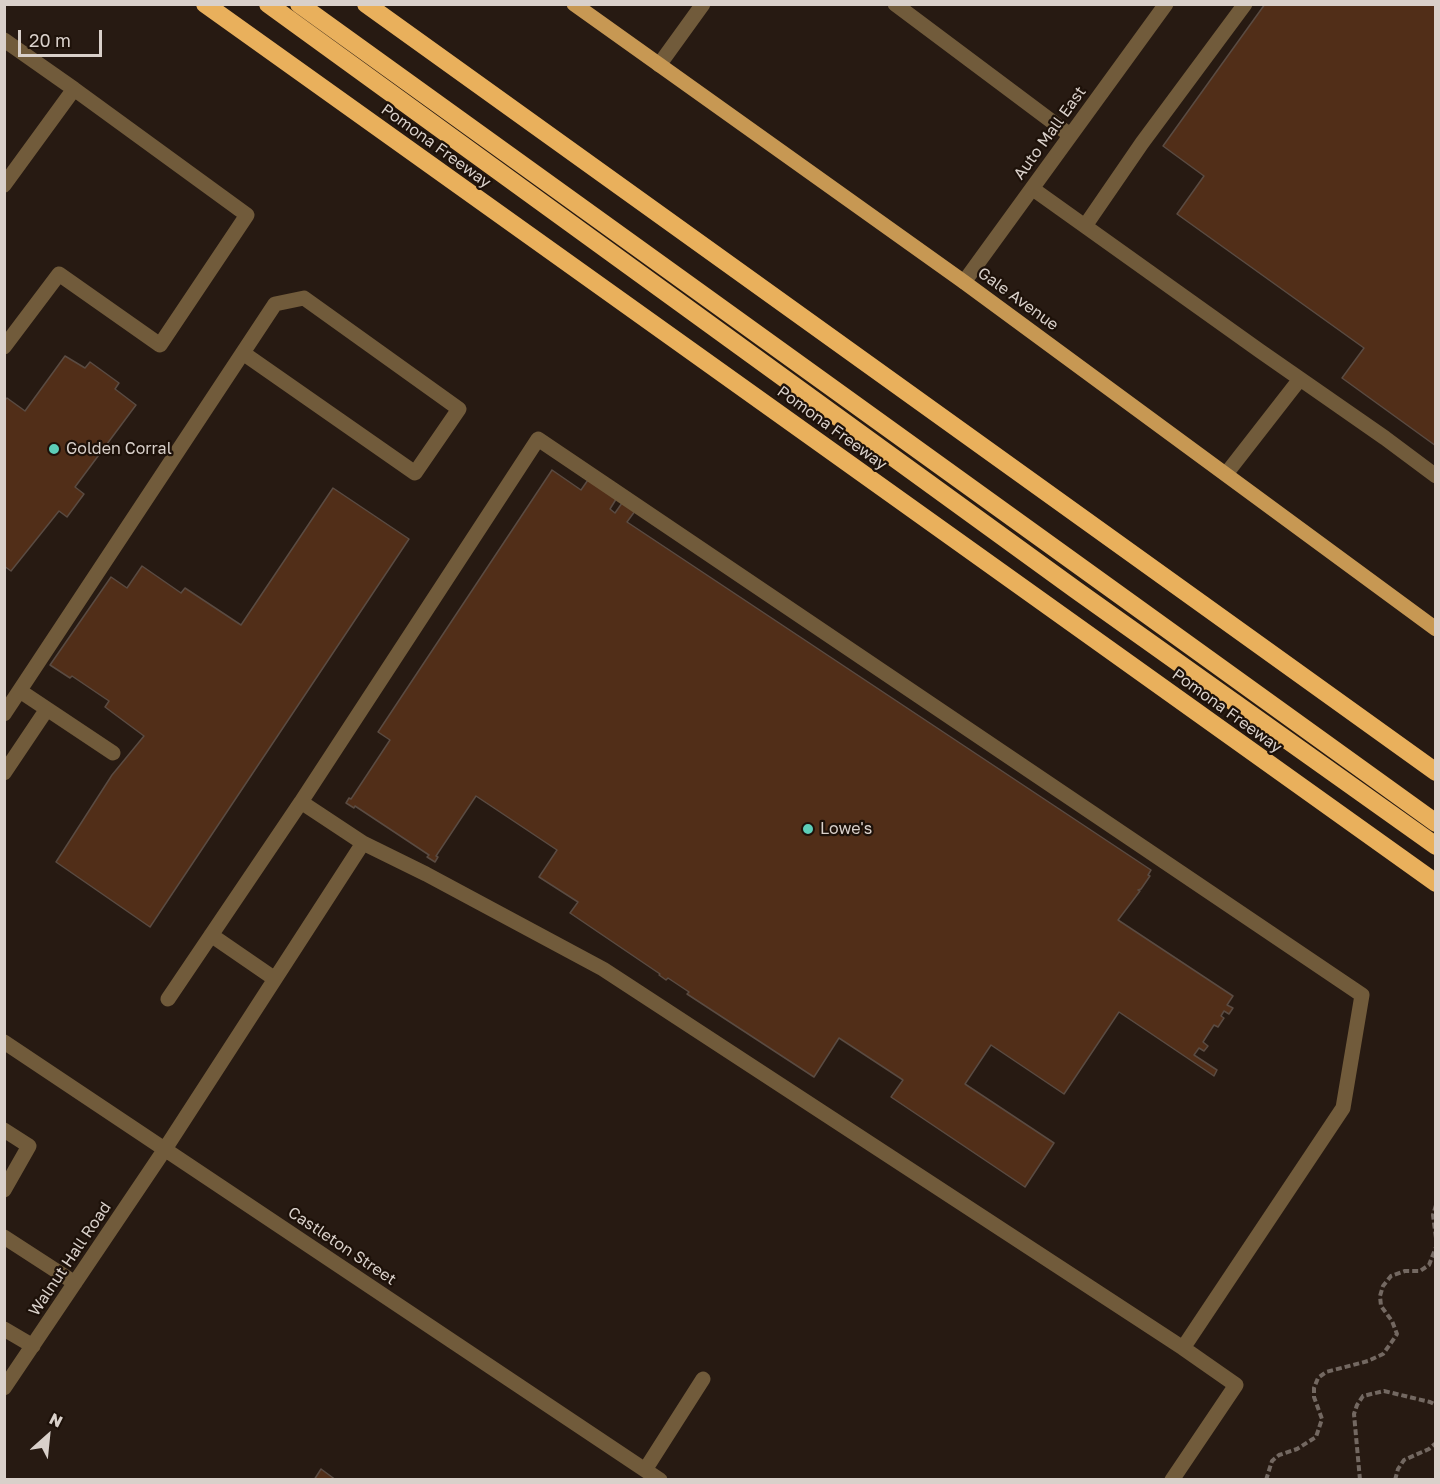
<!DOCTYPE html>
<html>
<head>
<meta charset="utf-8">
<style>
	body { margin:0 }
	#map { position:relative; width:1440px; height:1484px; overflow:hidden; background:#271a12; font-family:"Golos Text",sans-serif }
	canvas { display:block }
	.frame { position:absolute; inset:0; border:6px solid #d9d0ca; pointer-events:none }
	.north { position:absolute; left:18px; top:1406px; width:60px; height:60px; -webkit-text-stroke:4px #1d1109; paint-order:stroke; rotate:27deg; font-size:16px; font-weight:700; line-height:24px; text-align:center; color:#d9d0ca }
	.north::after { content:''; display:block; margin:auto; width:21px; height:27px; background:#d9d0ca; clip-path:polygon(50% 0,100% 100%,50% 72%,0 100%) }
	.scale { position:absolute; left:18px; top:30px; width:84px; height:27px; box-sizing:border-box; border:3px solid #d9d0ca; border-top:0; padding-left:8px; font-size:18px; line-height:21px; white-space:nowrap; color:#d9d0ca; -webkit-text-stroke:4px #1d1109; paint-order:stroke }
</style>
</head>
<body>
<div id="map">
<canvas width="1440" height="1484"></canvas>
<div class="frame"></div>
<div class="north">N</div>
<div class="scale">20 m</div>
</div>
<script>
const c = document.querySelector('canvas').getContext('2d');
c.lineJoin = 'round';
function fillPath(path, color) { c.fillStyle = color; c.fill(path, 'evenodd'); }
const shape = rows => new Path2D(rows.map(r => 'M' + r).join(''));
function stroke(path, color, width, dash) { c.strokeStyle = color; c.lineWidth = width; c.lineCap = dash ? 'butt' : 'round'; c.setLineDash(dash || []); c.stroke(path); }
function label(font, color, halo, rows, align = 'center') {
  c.font = font + ' "Golos Text",sans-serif'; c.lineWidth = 4.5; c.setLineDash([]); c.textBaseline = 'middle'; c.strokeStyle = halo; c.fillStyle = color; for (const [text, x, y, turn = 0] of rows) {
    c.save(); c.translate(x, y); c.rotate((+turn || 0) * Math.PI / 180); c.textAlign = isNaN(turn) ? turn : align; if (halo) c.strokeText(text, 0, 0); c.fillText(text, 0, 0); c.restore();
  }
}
const building = shape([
	[1265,4,1436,4,1436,446,1342,378,1364,348,1177,214,1204,176,1163,146,1265,4],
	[65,356,85,368,90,362,119,383,115,389,136,405,75,487,84,494,67,517,59,511,11,571,4,566,4,401,7,398,25,411,65,356],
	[552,470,581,490,590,477,618,496,610,509,615,513,622,503,635,511,627,522,1151,870,1148,875,1150,876,1141,889,1138,890,1140,891,1118,920,1233,996,1227,1005,1233,1008,1229,1014,1224,1011,1221,1016,1224,1018,1218,1027,1214,1025,1203,1042,1208,1046,1204,1051,1199,1048,1194,1055,1217,1070,1214,1076,1119,1012,1064,1094,991,1045,965,1084,1054,1143,1025,1187,891,1097,903,1080,839,1038,814,1077,687,994,689,992,668,978,666,980,659,975,660,974,570,913,578,902,539,877,557,850,476,796,436,856,438,857,435,862,427,857,429,855,355,806,354,808,346,803,349,798,351,799,390,740,378,732,552,470],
	[333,488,409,539,150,927,56,862,112,775,144,736,105,707,109,701,72,676,70,678,50,665,111,577,127,588,142,566,181,593,185,588,241,625,333,488],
	[321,1469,336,1480,314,1480,321,1469]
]);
fillPath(building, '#512e18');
stroke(building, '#5a4b42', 1.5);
stroke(shape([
	[1436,1205,1433,1215,1436,1238],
	[1266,1480,1272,1461,1279,1455,1297,1449,1316,1437,1322,1419,1314,1397,1314,1388,1318,1378,1326,1372,1368,1361,1383,1354,1391,1343,1397,1334,1392,1321,1381,1306,1380,1296,1383,1286,1391,1276,1405,1271,1420,1271,1429,1265,1436,1247],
	[1360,1480,1354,1414,1357,1405,1363,1396,1384,1391,1430,1402,1436,1405],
	[1395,1480,1398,1469,1404,1460,1429,1449,1436,1443]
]), '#736861', 4, [6, 3]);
stroke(shape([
	[895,4,1070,135],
	[4,40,74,89],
	[659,65,703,4],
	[4,185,74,89,247,215,160,345,59,274,4,347],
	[1033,189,1260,351,1385,438,1436,476],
	[1085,226,1142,143,1245,4],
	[964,282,1166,4],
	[1226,474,1300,379],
	[20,691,113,753],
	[4,714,275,304,304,298,459,409,415,473,243,353],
	[4,773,47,709],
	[363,843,426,874,603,969,1183,1348],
	[211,935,275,979],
	[168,999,301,802],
	[4,1042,660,1480],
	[4,1130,29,1146,4,1190],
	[4,1237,75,1283],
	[4,1329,33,1346],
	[4,1388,165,1149,363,843,301,802,538,439,1362,995,1343,1108,1183,1348,1236,1385,1172,1480],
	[645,1470,703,1379]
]), '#715b3b', 15);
stroke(shape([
	[574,4,964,282,1436,629]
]), '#c79853', 15);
stroke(shape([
	[205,4,1436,883],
	[268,4,1076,590,1436,846],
	[299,4,1436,823],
	[366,4,1436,772]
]), '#e9b05c', 18);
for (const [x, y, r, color] of [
	[54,449,6,"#5dceb8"],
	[808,829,6,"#5dceb8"]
]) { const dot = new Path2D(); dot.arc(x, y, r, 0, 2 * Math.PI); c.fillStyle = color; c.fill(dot); stroke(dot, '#1d1109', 2); }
label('16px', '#d9d0ca', '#1d1109', [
	["Auto Mall East",1050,133,-54],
	["Pomona Freeway",436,146,36],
	["Gale Avenue",1018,299,36],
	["Pomona Freeway",832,428,36],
	["Pomona Freeway",1227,711,36],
	["Castleton Street",342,1246,34],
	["Walnut Hall Road",70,1259,-56]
]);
label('16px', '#d9d0ca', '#1d1109', [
	["Golden Corral",66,449],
	["Lowe's",820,829]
], 'left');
</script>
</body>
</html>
